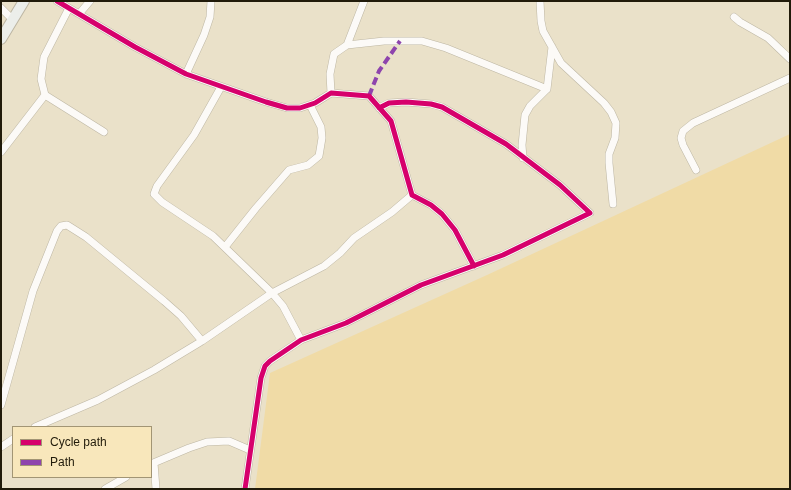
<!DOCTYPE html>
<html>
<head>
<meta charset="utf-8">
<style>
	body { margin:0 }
	#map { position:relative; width:791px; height:490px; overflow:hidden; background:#eae1c9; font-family:Arial,sans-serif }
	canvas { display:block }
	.frame { position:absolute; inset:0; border:2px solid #211b0a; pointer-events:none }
	.legend { position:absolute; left:12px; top:426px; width:140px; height:52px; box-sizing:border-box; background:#f8e7bb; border:1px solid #a29574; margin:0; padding:5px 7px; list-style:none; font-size:12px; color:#211b0a }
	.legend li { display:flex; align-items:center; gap:8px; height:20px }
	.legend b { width:20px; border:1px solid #a29574 }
</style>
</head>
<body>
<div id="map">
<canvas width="791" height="490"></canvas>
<div class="frame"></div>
<ul class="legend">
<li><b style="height:5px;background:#d6006c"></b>Cycle path</li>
<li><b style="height:5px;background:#8e44ad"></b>Path</li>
</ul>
</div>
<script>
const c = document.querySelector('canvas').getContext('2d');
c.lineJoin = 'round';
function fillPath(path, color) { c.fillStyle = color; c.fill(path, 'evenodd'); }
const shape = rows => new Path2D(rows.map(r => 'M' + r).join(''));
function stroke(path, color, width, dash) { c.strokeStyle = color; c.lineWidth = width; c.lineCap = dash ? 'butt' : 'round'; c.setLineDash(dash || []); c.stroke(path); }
fillPath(shape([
	[790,134,790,489,255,489,270,373,487,275]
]), '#f0dba6');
const street = shape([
	[57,1,135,47,186,74,266,102,287,108,300,108,315,103,331,93,369,96,391,121,412,195,431,205,442,214,455,230,474,266],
	[540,1,541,21,543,31,561,63,604,103,611,112,616,123,615,138,609,154,609,163,613,204],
	[1,8,13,20],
	[79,14,90,1],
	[734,17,740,22,768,38,790,59],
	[347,45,364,1],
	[186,74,204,35,210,17,211,1],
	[221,87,194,135,157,186,154,194,162,202,213,236,272,293,283,306,301,340],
	[547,89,552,47],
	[331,93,330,74,334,54,347,45,384,41,422,41,446,48,547,89,530,106,525,115,522,145,523,158],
	[45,95,104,132],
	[1,152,45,95,41,79,44,57,69,8],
	[696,170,683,145,681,138,683,131,693,123,790,78],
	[225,247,256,208,289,170,308,165,319,156,322,138,321,127,310,105],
	[1,405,33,291,57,231,61,226,67,225,86,237,164,301,181,316,202,341],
	[35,427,98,400,154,370,202,341,272,293,324,266,340,253,354,238,392,212,412,195],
	[1,447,13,439],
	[154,463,156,489],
	[151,464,189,448,207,442,229,441,250,450],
	[105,489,126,477],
	[245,489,261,378,265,366,270,361,301,340,346,323,421,285,503,255,590,213,560,185,506,144,442,107,431,104,406,102,389,103,379,108]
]);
const secondary = shape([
	[1,39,24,1]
]);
stroke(street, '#bdb6a3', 8);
stroke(secondary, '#bdb6a3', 12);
stroke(street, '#fcfaf7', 7);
stroke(secondary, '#eceeea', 10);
stroke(shape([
	[369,96,379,71,400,41]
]), '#8e44ad', 4, [8, 4]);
stroke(shape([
	[57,1,135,47,186,74,266,102,287,108,300,108,315,103,331,93,369,96,391,121,412,195,431,205,442,214,455,230,474,266],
	[245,489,261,378,265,366,270,361,301,340,346,323,421,285,503,255,590,213,560,185,506,144,442,107,431,104,406,102,389,103,379,108]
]), '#d6006c', 5);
</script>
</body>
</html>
